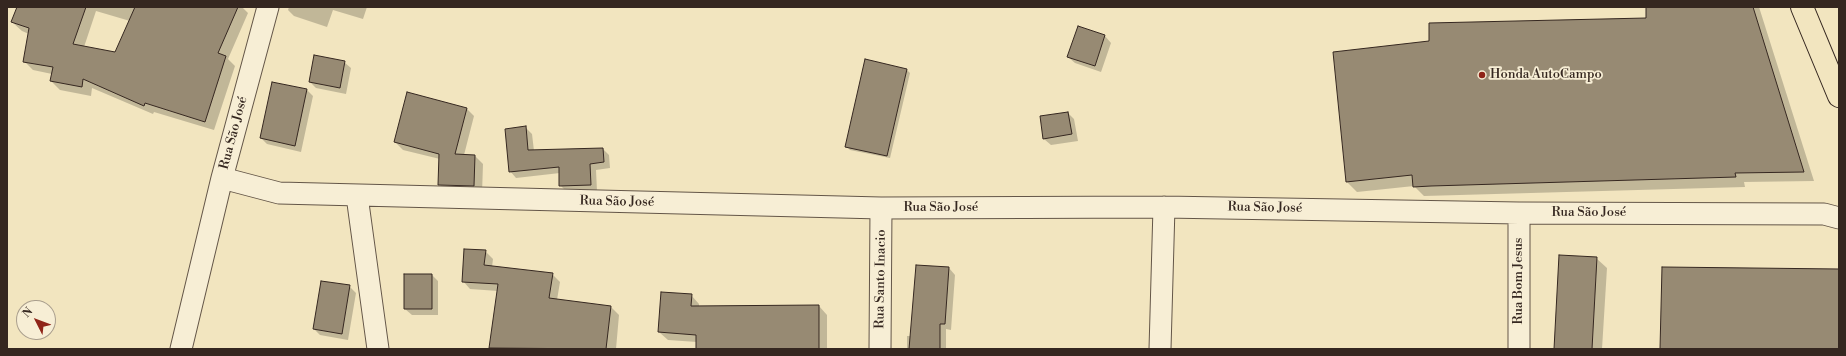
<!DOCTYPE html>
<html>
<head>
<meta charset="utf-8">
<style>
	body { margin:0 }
	#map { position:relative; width:1846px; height:356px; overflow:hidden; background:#f2e5bf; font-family:"Libre Bodoni",serif }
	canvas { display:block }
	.frame { position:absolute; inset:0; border:8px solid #352720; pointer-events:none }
	.north { position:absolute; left:16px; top:300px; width:40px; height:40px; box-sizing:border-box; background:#f7eed5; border:1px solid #a99e8d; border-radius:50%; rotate:312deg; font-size:11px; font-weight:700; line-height:16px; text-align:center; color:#352720 }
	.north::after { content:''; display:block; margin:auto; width:14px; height:18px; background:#8f2418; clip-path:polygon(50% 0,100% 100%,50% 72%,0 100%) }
</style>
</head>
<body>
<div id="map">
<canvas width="1846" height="356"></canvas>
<div class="frame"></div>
<div class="north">N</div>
</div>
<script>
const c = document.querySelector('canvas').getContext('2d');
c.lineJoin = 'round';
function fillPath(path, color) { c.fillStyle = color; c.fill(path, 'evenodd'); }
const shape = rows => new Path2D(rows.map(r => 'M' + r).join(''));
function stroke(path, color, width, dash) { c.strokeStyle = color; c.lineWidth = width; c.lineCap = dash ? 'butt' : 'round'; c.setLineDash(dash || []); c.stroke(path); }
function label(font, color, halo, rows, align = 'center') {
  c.font = font + ' "Libre Bodoni",serif'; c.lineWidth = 3.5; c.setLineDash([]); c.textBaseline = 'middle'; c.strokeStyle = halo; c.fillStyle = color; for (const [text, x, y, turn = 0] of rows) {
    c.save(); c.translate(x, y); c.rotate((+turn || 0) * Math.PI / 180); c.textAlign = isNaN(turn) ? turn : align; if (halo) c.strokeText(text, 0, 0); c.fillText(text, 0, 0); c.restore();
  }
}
fillPath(shape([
	[18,7,242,7,248,13,228,59,235,66,214,130,154,112,153,114,92,88,91,96,60,90,51,81,52,74,33,70,24,61,29,34,22,31,12,22],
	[96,11,130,21,116,53,84,47],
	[289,7,367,7,363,19,333,10,327,27,294,16,288,10],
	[1647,7,1759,7,1814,181,1744,182,1745,187,1424,196,1414,186,1357,192,1347,182,1647,19],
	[1078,27,1105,36,1111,43,1101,72,1075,63,1068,57],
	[344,62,351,68,346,94,316,88,310,82],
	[907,70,910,73,890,158,850,150,846,146],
	[273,83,307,90,313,96,301,152,267,144,261,138],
	[466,108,474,116,464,155,475,156,483,164,482,194,447,192,439,184,440,159,403,150,395,142],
	[1068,113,1074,119,1078,141,1051,145,1044,139,1041,117],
	[526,128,532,134,534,151,603,149,609,155,610,168,596,170,597,191,567,192,560,185,560,173,516,178,510,171],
	[485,251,493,259,492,267,552,274,560,282,557,300,611,307,619,315,616,349,492,349,491,348,498,291,470,289,463,281],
	[1596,258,1607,268,1602,349,1555,349],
	[949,268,955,275,951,330,946,329,946,349,907,349,907,336,911,336],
	[432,275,438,281,438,315,412,315,405,309],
	[349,286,356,293,348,340,320,335,314,329],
	[691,295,699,304,699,307,819,306,827,315,827,349,697,349,697,342,668,340,659,332]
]), '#0003');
const building = shape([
	[17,7,86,7,73,44,115,52,135,7,238,7,218,53,226,56,205,122,145,103,144,106,83,79,82,87,50,81,53,67,23,62,29,28,11,22,17,7],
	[1646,7,1753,7,1804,172,1735,173,1736,177,1431,186,1413,187,1412,175,1346,182,1333,52,1429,41,1429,23,1646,18,1646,7],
	[1078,26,1105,35,1095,66,1067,57,1078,26],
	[314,55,345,61,340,88,309,82,314,55],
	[865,59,907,69,887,156,845,147,865,59],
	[272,82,307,89,295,146,260,138,272,82],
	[407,92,467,108,455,154,475,155,474,186,438,185,439,154,394,142,407,92],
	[1068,112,1072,134,1043,139,1040,116,1068,112],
	[526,126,528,150,603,148,604,162,590,164,591,185,559,186,559,167,509,172,505,129,526,126],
	[464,249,486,250,484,265,553,273,549,298,611,306,606,349,489,348,498,284,462,282,464,249],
	[1559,255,1597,257,1592,349,1554,349,1559,255],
	[916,265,949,267,945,324,940,324,940,349,909,349,916,265],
	[1662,267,1839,269,1839,349,1660,349,1662,267],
	[404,274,432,274,432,309,404,309,404,274],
	[321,281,350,285,342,334,313,329,321,281],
	[661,292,692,294,691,306,819,305,819,349,696,349,696,335,658,332,661,292]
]);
fillPath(building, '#978a73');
stroke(building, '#352720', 1);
const minor = shape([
	[268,7,222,178,279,193,881,208,1164,207,1519,213,1824,214,1839,218],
	[357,196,378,349],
	[181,349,222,178],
	[880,349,881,208],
	[1160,349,1164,207],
	[1519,349,1519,213]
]);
const primary = shape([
	[1802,7,1839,96]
]);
stroke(minor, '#645648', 23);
stroke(primary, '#352720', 24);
stroke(minor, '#f7eed5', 21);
stroke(primary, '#f2e5bf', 22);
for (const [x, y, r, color] of [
	[1482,75,4,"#8f2418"]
]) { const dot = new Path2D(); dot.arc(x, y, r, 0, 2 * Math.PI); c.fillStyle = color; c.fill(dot); stroke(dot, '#f7eed5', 1.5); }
label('13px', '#352720', '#f7eed5', [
	["Honda AutoCampo",1490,75]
], 'left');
label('13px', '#352720', '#f7eed5', [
	["Rua São José",234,133,-75],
	["Rua São José",617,202,1],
	["Rua São José",941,208],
	["Rua São José",1265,208,1],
	["Rua São José",1589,213],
	["Rua Santo Inacio",881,279,-89],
	["Rua Bom Jesus",1519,281,-90]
]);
</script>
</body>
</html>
